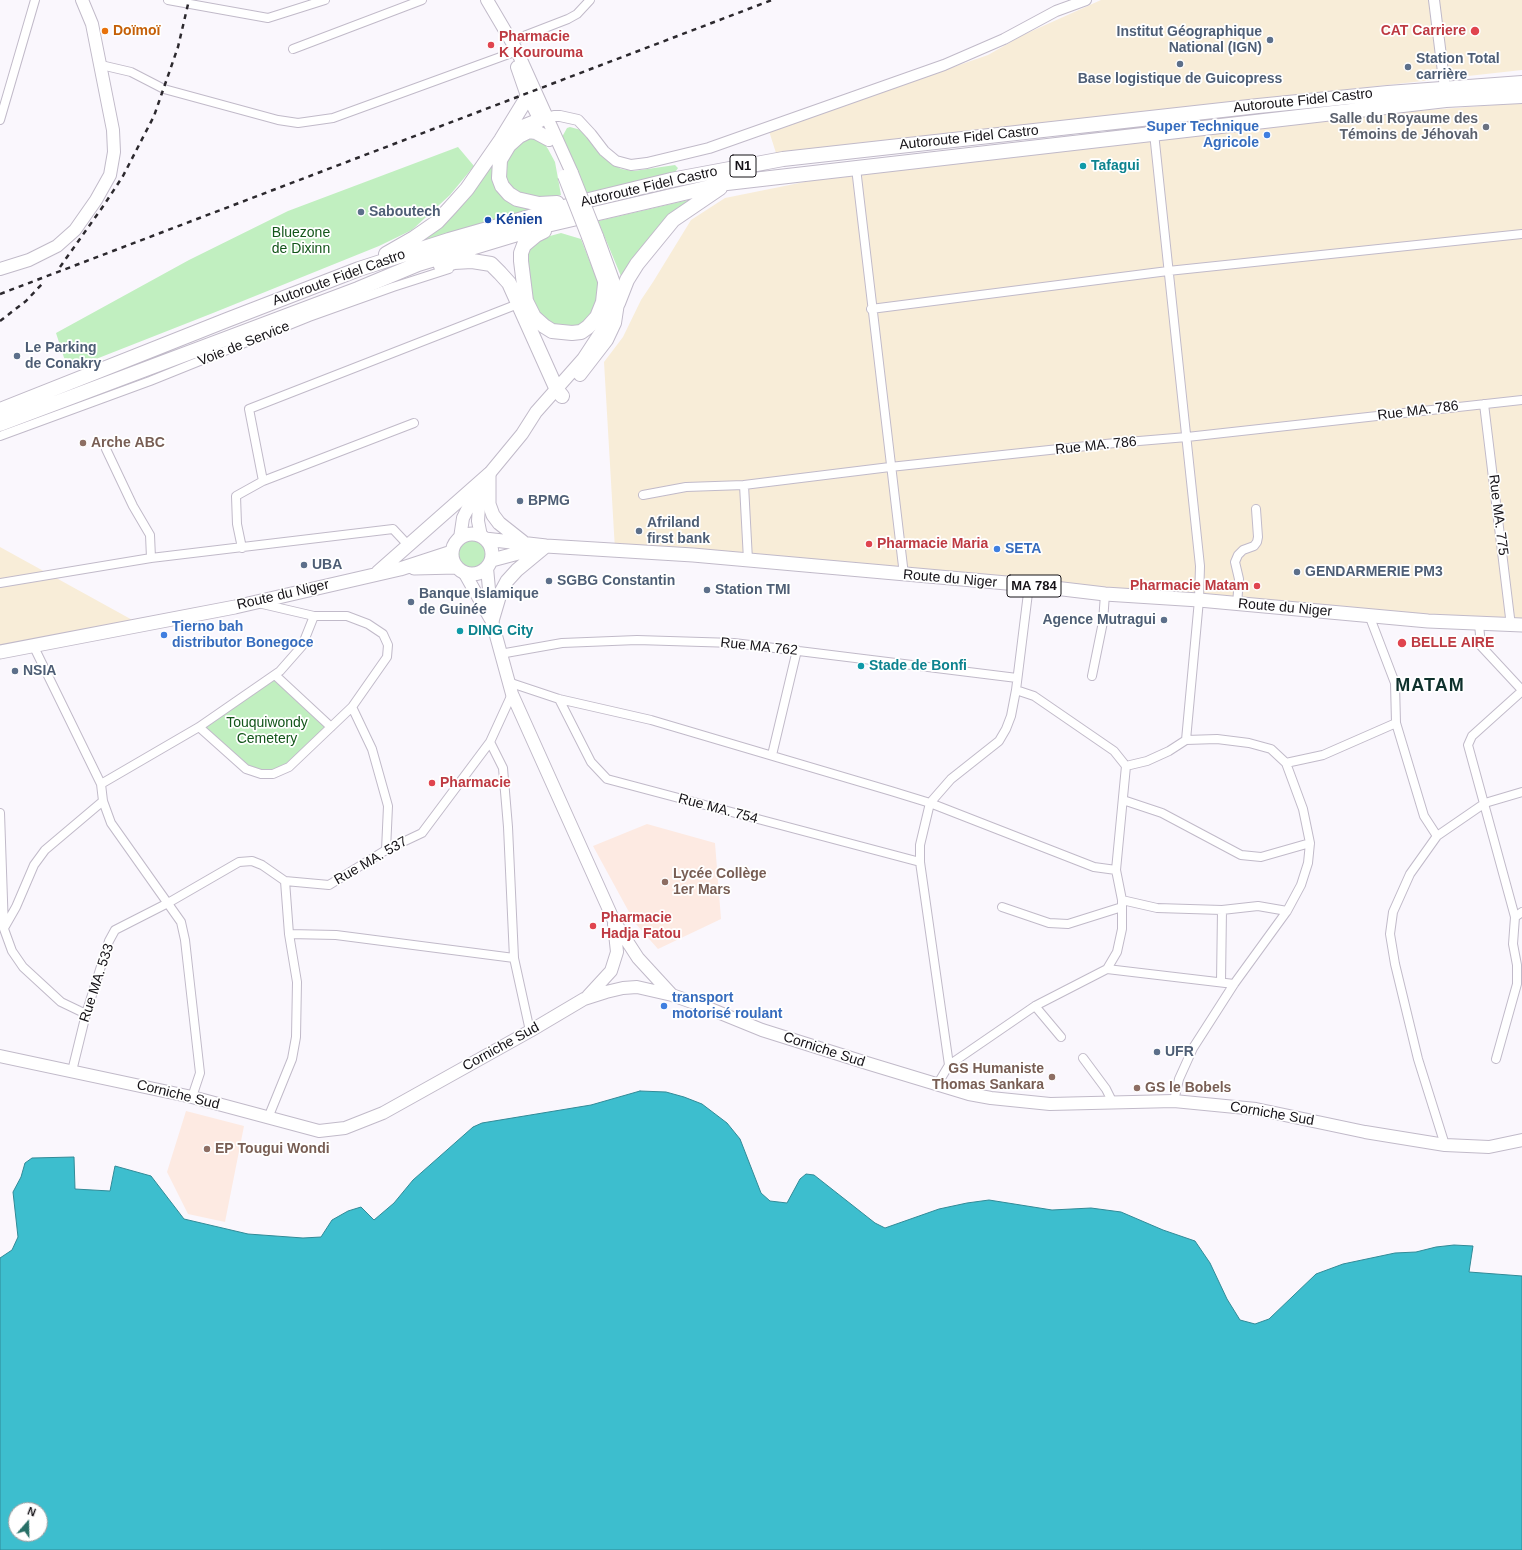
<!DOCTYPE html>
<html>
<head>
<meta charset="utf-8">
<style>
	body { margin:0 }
	#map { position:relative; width:1522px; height:1550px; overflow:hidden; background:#faf7fd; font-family:Helvetica,sans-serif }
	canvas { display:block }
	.north { position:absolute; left:8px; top:1502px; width:40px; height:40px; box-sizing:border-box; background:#fff; border:1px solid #a1a0a2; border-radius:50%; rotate:20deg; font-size:11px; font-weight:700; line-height:16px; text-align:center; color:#151217 }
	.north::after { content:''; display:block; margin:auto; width:14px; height:18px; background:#276f66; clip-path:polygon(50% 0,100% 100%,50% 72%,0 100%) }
</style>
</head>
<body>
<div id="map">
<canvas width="1522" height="1550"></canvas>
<div class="north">N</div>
</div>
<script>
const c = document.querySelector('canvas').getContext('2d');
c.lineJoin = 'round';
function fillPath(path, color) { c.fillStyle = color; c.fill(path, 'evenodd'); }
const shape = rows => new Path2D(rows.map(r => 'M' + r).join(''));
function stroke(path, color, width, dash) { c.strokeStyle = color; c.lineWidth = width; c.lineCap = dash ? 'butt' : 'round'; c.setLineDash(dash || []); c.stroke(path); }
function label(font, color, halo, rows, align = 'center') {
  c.font = font + ' Helvetica,sans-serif'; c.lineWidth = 3.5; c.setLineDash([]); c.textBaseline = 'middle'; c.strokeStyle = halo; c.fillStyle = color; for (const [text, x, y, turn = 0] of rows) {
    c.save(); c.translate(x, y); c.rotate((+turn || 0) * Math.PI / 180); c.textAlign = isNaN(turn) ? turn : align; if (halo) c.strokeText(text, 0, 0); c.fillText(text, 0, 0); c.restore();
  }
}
fillPath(shape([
	[1101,0,1522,0,1522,70,776,153,769,131,988,55,1023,35],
	[1522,103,1522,625,615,550,604,362,623,337,641,300,653,282,691,220,725,198,839,175,961,158,1415,111],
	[0,547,136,622,0,650]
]), '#f8edd8');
fillPath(shape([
	[647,824,715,843,721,919,658,949,635,923,593,846],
	[186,1111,244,1126,225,1222,188,1214,167,1172]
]), '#fdeae2');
fillPath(shape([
	[570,127,581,130,587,135,598,152,608,161,621,169,634,171,675,165,678,168,674,174,587,194,562,137,567,128],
	[534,136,540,138,548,149,555,162,561,195,544,199,522,198,505,180,507,159,514,149,523,140],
	[458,147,474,166,450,195,412,230,379,246,213,313,68,370,56,333,189,260,288,211],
	[502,151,499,188,551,208,412,244],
	[701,197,623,281,598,221],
	[561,233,581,239,602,293,601,304,579,328,548,324,534,307,525,262,531,246,539,239],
	'455 554a18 18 0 1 1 36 0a18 18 0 1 1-36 0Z',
	[275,678,326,726,287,766,273,774,246,766,203,727]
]), '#c1efc0');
const water = shape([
	[640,1091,666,1092,684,1097,702,1104,727,1123,740,1139,761,1193,770,1201,787,1203,800,1179,806,1174,814,1175,875,1223,885,1228,939,1209,967,1203,989,1200,1052,1210,1091,1208,1121,1212,1163,1230,1195,1241,1210,1263,1227,1299,1240,1320,1255,1324,1269,1319,1316,1274,1343,1264,1395,1253,1416,1252,1436,1247,1454,1245,1473,1246,1469,1272,1522,1276,1522,1550,0,1550,0,1258,12,1250,18,1237,13,1192,21,1177,25,1163,32,1158,74,1157,75,1189,110,1191,115,1166,151,1176,184,1219,248,1234,303,1238,321,1237,332,1220,348,1211,361,1207,374,1220,394,1203,413,1180,473,1127,482,1123,591,1105,640,1091],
	[16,1510,40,1510,40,1534,16,1534,16,1510]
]);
fillPath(water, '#3dbece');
stroke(water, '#318a97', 1);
const minor = shape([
	[168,0,268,18,325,0],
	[511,41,568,19,577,14,590,0],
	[293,49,422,0],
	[101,65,131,72,164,89,278,120,298,123,333,118,517,51],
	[0,120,35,0],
	[1154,133,1200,566,1199,600,1186,740],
	[856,168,904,575],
	[871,309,1168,271,1522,234],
	[1484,404,1511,626],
	[0,436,150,381,309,317,393,287,449,269],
	[106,449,133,506,150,535,151,558],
	[263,481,249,409,518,304],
	[643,495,686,487,744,485],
	[242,548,237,524,236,496,263,481,414,423],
	[748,560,744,485,890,467,1115,443,1187,437,1522,400],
	[0,583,151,558,393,529,408,545],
	[1237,604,1239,579,1235,562,1238,555,1243,550,1254,546,1257,542,1258,537,1256,509],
	[1369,615,1395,683,1396,723,1424,816,1437,836],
	[1479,624,1481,646,1522,690],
	[33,645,101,784,103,801,111,823,181,922,185,940,200,1073,192,1097],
	[500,654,562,643,637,640,734,643,1017,678],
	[275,675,331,727],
	[1092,676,1103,622,1105,594],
	[508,682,559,699,651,720,891,791,930,803,1094,867,1116,870],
	[559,699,591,762,607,779,920,862],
	[352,707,372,749,388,806,386,850],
	[199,727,246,769,261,774,273,774,289,767,352,707,387,657,388,645,383,634,368,624,347,616,314,616],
	[490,742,503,768,508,827,514,958,530,1031],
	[772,755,797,650],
	[1126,766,1147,761,1169,751,1186,740,1217,739,1249,743,1271,749,1286,763,1323,755,1396,723],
	[101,784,199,727,280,671,302,646,314,616,258,603],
	[1123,800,1162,813,1241,855,1261,857,1310,843],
	[0,813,4,929,12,951,23,967,61,1002,86,1014],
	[1122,900,1157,908,1222,910,1258,906,1287,911],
	[1002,907,1049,923,1068,924,1122,907],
	[1515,917,1522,912],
	[4,928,16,907,34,865,45,850,103,801],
	[289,934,336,935,514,958],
	[1107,969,1234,984],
	[1221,982,1222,910],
	[1035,1006,1061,1037],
	[1083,1058,1106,1089,1113,1103],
	[1496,1059,1517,984,1517,965,1513,944,1515,917,1468,745,1472,736,1522,691],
	[949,1065,920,862,920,845,930,803,951,779,999,741,1006,729,1011,716,1016,690,1029,585],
	[72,1071,86,1014,109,941,115,930,168,903,239,862,252,861,262,865,285,881,329,885,386,850,422,833,490,742,512,694],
	[937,1085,949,1065,1035,1006,1107,969,1117,952,1122,929,1122,900,1116,870,1126,766,1114,751,1034,696,1016,690],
	[1174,1101,1179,1079,1193,1048,1234,984,1287,911,1301,885,1308,863,1310,843,1303,809,1286,763],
	[268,1118,292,1059,296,1037,297,982,289,934,285,881],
	[1445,1145,1418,1059,1395,964,1390,934,1393,912,1410,874,1437,836,1485,803,1522,792]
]);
const tertiary = shape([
	[1434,0,1445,88],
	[540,120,554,116,560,116,578,120,591,134,604,151,616,161,631,165,647,163,709,148,944,65,1004,39,1056,11,1086,0]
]);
const secondary = shape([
	[487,0,517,51,572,173],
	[517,67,526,93,540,120],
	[0,269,29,260,57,246,75,230,96,200,110,175,114,152,113,130,92,24,82,0],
	[580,375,607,340,615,323,618,303,614,283,597,236],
	[480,491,478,521,481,536],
	[460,538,463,518,468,508,489,474,522,434,536,412,583,359,600,333,607,316,607,301,605,284,588,237],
	[487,568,492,621,512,694,614,921,638,958,672,995],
	[464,572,490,618],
	[588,996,611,971,617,952,614,924],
	[0,1056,192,1097,319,1131,345,1128,383,1113,530,1031,584,999,606,992,623,988,637,987,672,995,703,1006,762,1030,870,1064,969,1094,991,1098,1050,1104,1174,1101,1256,1109,1365,1132,1445,1145,1489,1147,1522,1140]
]);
const primary = shape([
	[489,474,489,504,493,515,499,523,523,542],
	'452 554a20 20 0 1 1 40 0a20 20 0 1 1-40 0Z',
	[485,539,546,546,693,555,1029,585,1105,594,1199,600,1428,621,1522,625],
	[492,560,541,547],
	[414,568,457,567],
	[378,572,489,474],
	[492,621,500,594,507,581,517,570,546,546],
	[0,652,235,607,400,569,452,552]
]);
const trunk = shape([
	[518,129,540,120],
	[549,139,536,132,529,131,519,136,509,145,500,160,499,178,502,186,509,194,517,199,539,204,557,203],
	[544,231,536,235,524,245,521,253,521,261,526,301,534,317,544,326,552,331,572,333,581,332,588,327,597,317,603,302,605,284],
	[386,254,414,238,437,222,450,208,467,189,501,140,528,96],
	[441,266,454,262,472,261,491,264,500,273,509,283,557,390,562,396],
	[618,303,627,280,637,264,673,220,720,188],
	[0,410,227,320,359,269,449,240,589,200,671,180,783,159,1258,106,1388,93,1522,83],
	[0,424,358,289,418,264,547,225,727,183,1446,100,1522,96]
]);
stroke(minor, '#c1bac9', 10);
stroke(tertiary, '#c1bac9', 12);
stroke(secondary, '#c1bac9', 14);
stroke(primary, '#c1bac9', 15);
stroke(trunk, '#c1bac9', 16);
stroke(minor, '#fff', 8);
stroke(tertiary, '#fff', 10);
stroke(secondary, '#fff', 12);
stroke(primary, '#fff', 13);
stroke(trunk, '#fff', 14);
stroke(shape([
	[60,267,104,205,123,176,154,116,178,47,189,0],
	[0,294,772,0],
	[0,321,26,301,42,284]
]), '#2c292e', 2.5, [5, 5]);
const secondaryBridge = shape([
	[572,173,597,236],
	[564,176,588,237]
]);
stroke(secondaryBridge, '#c1bac9', 14, []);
stroke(secondaryBridge, '#fff', 12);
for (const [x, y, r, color] of [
	[105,31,4,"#e8710a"],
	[1475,31,5,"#e0444e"],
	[1270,40,4,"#5c6f8a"],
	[491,45,4,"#e0444e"],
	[1180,64,4,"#5c6f8a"],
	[1408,67,4,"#5c6f8a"],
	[1486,127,4,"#6b7280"],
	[1267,135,4,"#3f7fe0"],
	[1083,166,4,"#0f9aa8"],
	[361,212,4,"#5c6f8a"],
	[488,220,4,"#1a4fb4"],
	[17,356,4,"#5c6f8a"],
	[83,443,4,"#8d6e63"],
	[520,501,4,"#5c6f8a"],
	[639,531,4,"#5c6f8a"],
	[869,544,4,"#e0444e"],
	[997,549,4,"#3f7fe0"],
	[304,565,4,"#5c6f8a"],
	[1297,572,4,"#5c6f8a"],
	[549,581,4,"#5c6f8a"],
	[1257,586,4,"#e0444e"],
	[707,590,4,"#5c6f8a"],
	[411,602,4,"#5c6f8a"],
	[1164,620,4,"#5c6f8a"],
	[460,631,4,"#0f9aa8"],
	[164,635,4,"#3f7fe0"],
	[1402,643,5,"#e0444e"],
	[861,666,4,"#0f9aa8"],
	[15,671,4,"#5c6f8a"],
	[432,783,4,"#e0444e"],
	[665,882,4,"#8d6e63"],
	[593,926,4,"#e0444e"],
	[664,1006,4,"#3f7fe0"],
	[1157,1052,4,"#5c6f8a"],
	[1052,1077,4,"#8d6e63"],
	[1137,1088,4,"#8d6e63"],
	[207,1149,4,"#8d6e63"]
]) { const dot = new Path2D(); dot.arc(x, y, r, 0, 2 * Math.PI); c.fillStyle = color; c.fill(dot); stroke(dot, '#fff', 1.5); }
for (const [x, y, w] of [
	[743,166,26],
	[1034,586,54]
]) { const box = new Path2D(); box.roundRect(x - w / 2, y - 11, w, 22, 3); c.fillStyle = '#fff'; c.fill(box); stroke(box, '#151217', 1); }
label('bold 13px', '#151217', null, [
	["N1",743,166],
	["MA 784",1034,586]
]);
label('bold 14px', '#c56008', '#fff', [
	["Doïmoï",113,31]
], 'left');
label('bold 14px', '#be3a42', '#fff', [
	["CAT Carriere",1466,31,"right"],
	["Pharmacie",499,37],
	["K Kourouma",499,53],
	["Pharmacie Maria",877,544],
	["Pharmacie Matam",1249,586,"right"],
	["BELLE AIRE",1411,643],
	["Pharmacie",440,783],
	["Pharmacie",601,918],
	["Hadja Fatou",601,934]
], 'left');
label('bold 14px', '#4e5e75', '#fff', [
	["Institut Géographique",1262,32,"right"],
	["National (IGN)",1262,48,"right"],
	["Station Total",1416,59],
	["carrière",1416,75],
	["Base logistique de Guicopress",1180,79,"center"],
	["Saboutech",369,212],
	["Le Parking",25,348],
	["de Conakry",25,364],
	["BPMG",528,501],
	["Afriland",647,523],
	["first bank",647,539],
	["UBA",312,565],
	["GENDARMERIE PM3",1305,572],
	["SGBG Constantin",557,581],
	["Station TMI",715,590],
	["Banque Islamique",419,594],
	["de Guinée",419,610],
	["Agence Mutragui",1156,620,"right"],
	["NSIA",23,671],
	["UFR",1165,1052]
], 'left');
label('14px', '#151217', '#fff', [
	["Autoroute Fidel Castro",1303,101,-6],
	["Autoroute Fidel Castro",969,138,-6],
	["Autoroute Fidel Castro",649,187,-13],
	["Autoroute Fidel Castro",339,278,-20],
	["Voie de Service",244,344,-22],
	["Rue MA. 786",1418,411,-7],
	["Rue MA. 786",1096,446,-6],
	["Rue MA. 775",1498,515,83],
	["Route du Niger",950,579,5],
	["Route du Niger",283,595,-13],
	["Route du Niger",1285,608,5],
	["Rue MA 762",759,647,6],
	["Rue MA. 754",718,809,15],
	["Rue MA. 537",371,861,-30],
	["Rue MA. 533",97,983,-72],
	["Corniche Sud",501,1047,-29],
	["Corniche Sud",824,1050,18],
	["Corniche Sud",178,1095,14],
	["Corniche Sud",1272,1114,10]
]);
label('bold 14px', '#5b616d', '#fff', [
	["Salle du Royaume des",1478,119],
	["Témoins de Jéhovah",1478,135]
], 'right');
label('bold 14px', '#366cbe', '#fff', [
	["Super Technique",1259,127,"right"],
	["Agricole",1259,143,"right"],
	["SETA",1005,549],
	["Tierno bah",172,627],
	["distributor Bonegoce",172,643],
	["transport",672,998],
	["motorisé roulant",672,1014]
], 'left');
label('bold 14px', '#0d838f', '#fff', [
	["Tafagui",1091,166],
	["DING City",468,631],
	["Stade de Bonfi",869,666]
], 'left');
label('bold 14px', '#164399', '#fff', [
	["Kénien",496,220]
], 'left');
label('14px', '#125519', '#fff', [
	["Bluezone",301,233],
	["de Dixinn",301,249],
	["Touquiwondy",267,723],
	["Cemetery",267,739]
]);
label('bold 14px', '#785e54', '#fff', [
	["Arche ABC",91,443],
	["Lycée Collège",673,874],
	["1er Mars",673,890],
	["GS Humaniste",1044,1069,"right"],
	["Thomas Sankara",1044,1085,"right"],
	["GS le Bobels",1145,1088],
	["EP Tougui Wondi",215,1149]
], 'left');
c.letterSpacing = '1px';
label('bold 18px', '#0e302c', '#fff', [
	["MATAM",1430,686]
]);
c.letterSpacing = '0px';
</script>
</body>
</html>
